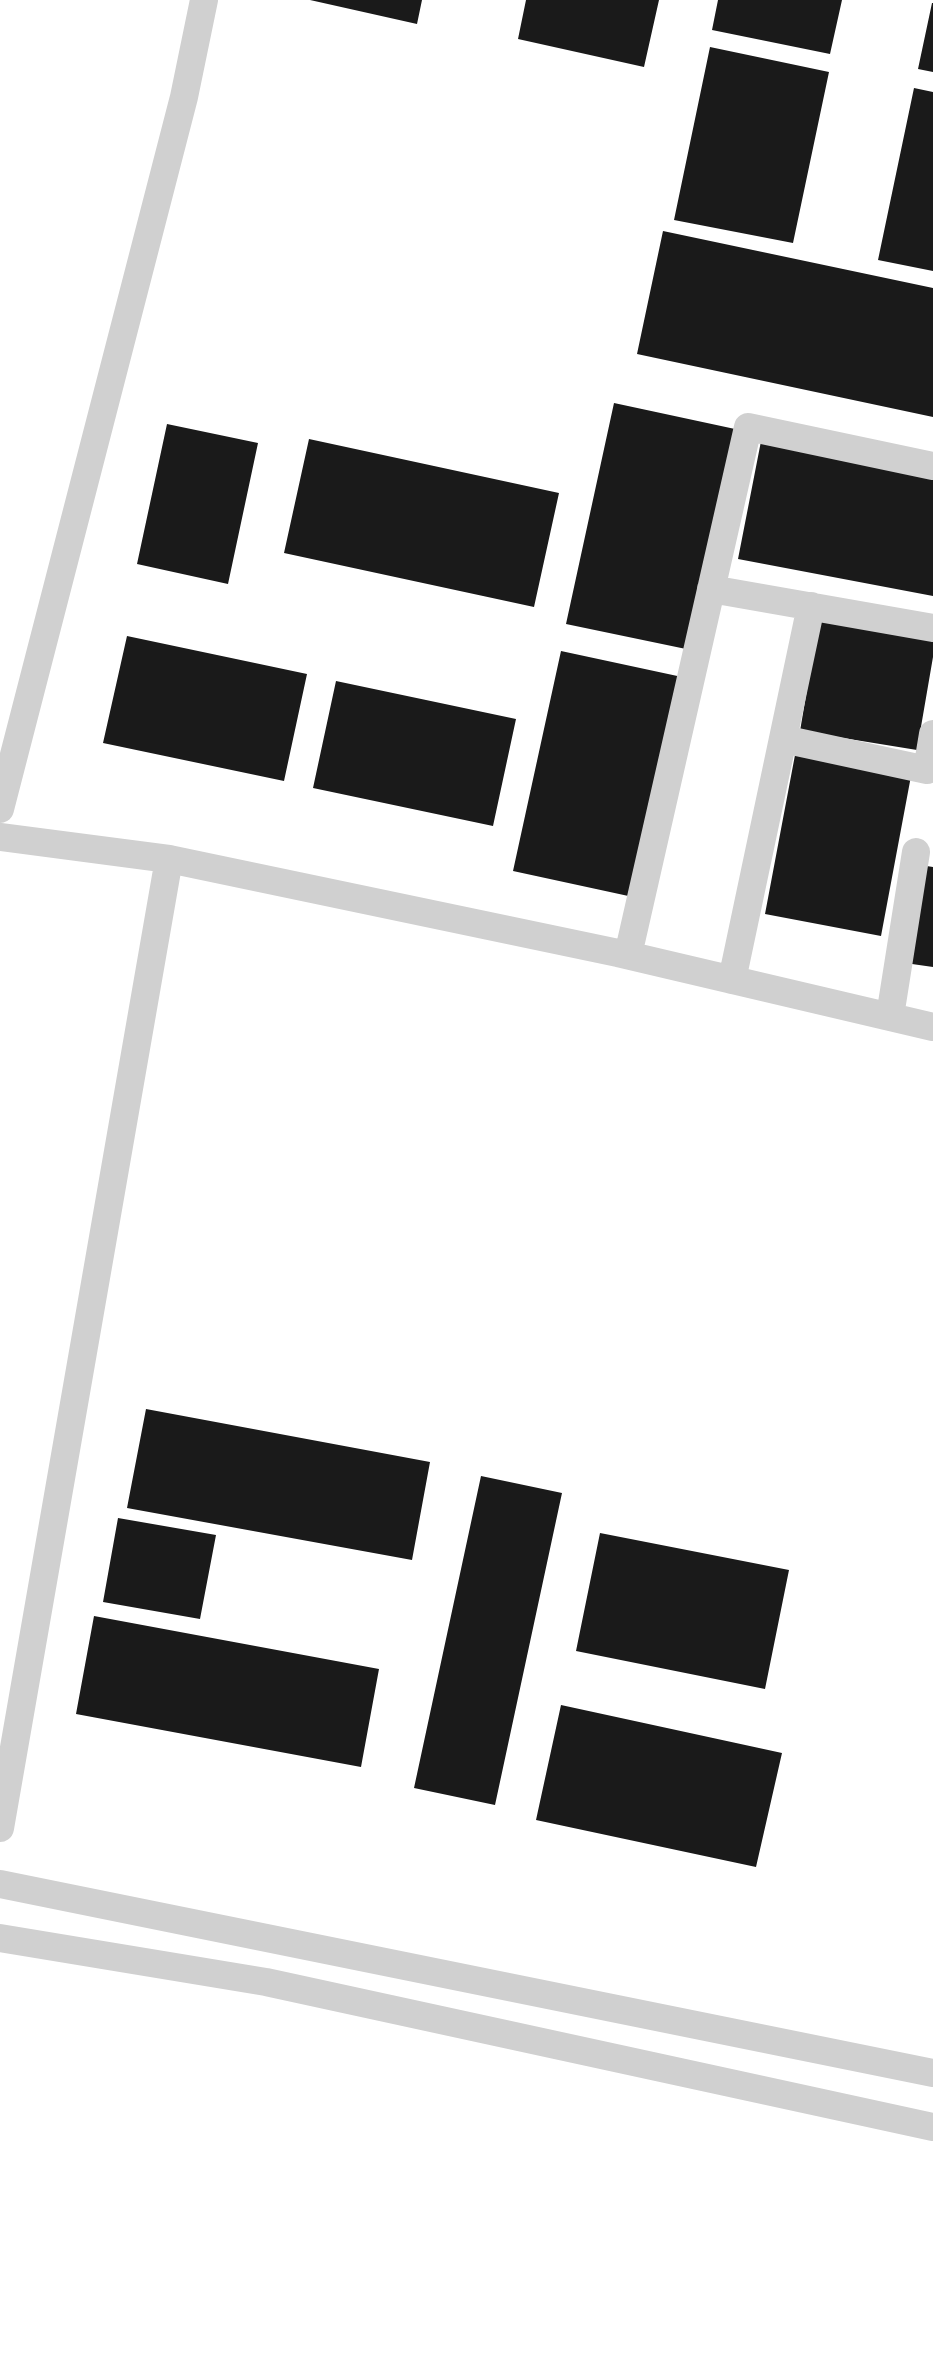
<!DOCTYPE html>
<html>
<head>
<meta charset="utf-8">
<style>
	body { margin:0 }
	canvas { display:block; background:#fff }
</style>
</head>
<body>
<canvas width="933" height="2375"></canvas>
<script>
const c = document.querySelector('canvas').getContext('2d');
c.lineJoin = 'round';
function fillPath(path, color) { c.fillStyle = color; c.fill(path, 'evenodd'); }
const shape = rows => new Path2D(rows.map(r => 'M' + r).join(''));
function stroke(path, color, width, dash) { c.strokeStyle = color; c.lineWidth = width; c.lineCap = dash ? 'butt' : 'round'; c.setLineDash(dash || []); c.stroke(path); }
fillPath(shape([
	[310,0,422,0,417,24],
	[526,0,659,0,644,67,518,39],
	[718,0,842,0,830,54,712,30],
	[932,3,933,3,933,72,918,69],
	[710,47,829,72,793,243,674,220],
	[914,88,933,92,933,271,878,260],
	[663,231,933,288,933,417,637,354],
	[614,403,735,429,686,649,566,624],
	[167,424,258,443,228,584,137,564],
	[763,431,933,464,933,596,738,559],
	[309,439,559,493,534,607,284,553],
	[819,619,933,637,933,657,917,750,800,731],
	[127,636,307,674,284,781,103,743],
	[561,651,682,677,633,897,513,871],
	[336,681,516,719,493,826,313,788],
	[795,755,911,776,881,936,765,914],
	[920,865,933,867,933,967,905,963],
	[146,1409,430,1462,412,1560,127,1508],
	[481,1476,562,1493,495,1805,414,1788],
	[118,1518,216,1535,200,1619,103,1602],
	[600,1533,789,1570,765,1689,576,1651],
	[94,1616,379,1669,361,1767,76,1714],
	[561,1705,782,1753,756,1867,536,1820]
]), '#1a1a1a');
stroke(shape([
	[711,589,933,628],
	[783,739,927,770,933,734],
	[0,809,184,97,204,0],
	[0,837,169,859],
	[628,955,748,427,933,466],
	[732,980,811,606],
	[890,1016,916,852],
	[0,1828,169,859,618,953,933,1027],
	[0,1884,933,2073],
	[0,1938,266,1982,933,2127]
]), '#d0d0d0', 28);
</script>
</body>
</html>
